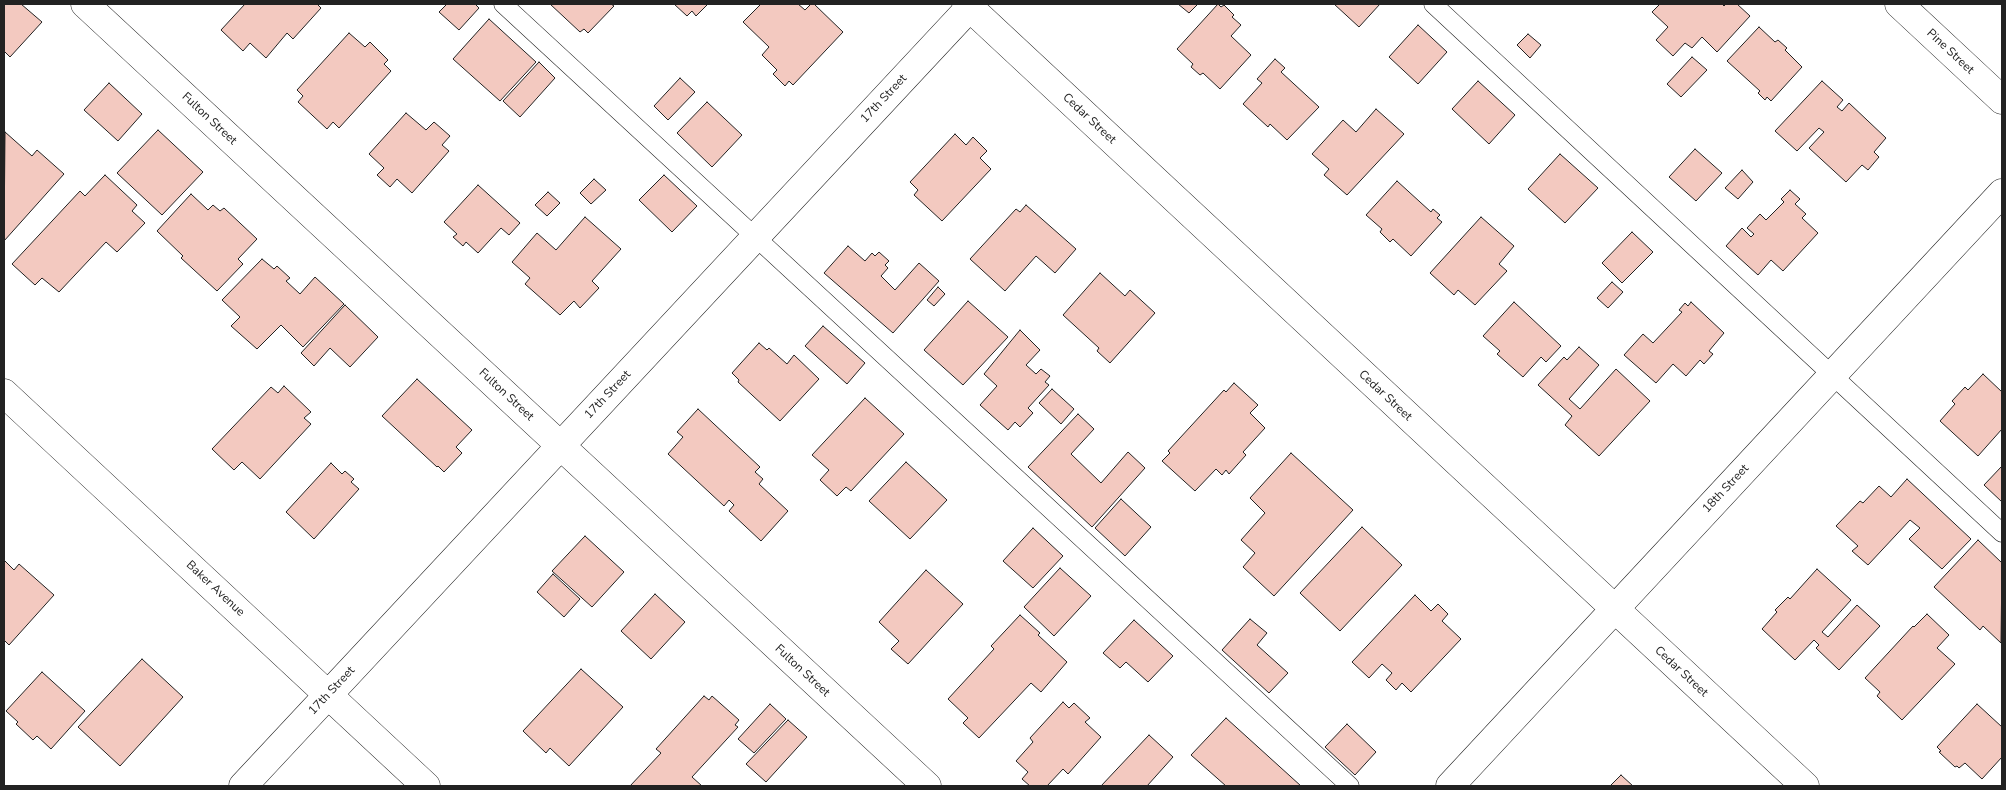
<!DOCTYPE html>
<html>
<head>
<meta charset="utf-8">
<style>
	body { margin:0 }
	#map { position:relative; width:2006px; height:790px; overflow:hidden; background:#fff; font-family:"Nunito Sans",sans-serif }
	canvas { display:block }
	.frame { position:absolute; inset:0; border:5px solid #222; pointer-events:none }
</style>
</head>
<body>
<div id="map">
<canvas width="2006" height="790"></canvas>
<div class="frame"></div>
</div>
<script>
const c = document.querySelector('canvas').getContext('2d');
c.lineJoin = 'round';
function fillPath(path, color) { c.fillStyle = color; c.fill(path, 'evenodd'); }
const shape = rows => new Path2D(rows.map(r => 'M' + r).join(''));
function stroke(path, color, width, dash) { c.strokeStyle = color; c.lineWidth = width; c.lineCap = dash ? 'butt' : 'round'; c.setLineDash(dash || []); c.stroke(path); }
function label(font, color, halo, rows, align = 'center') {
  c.font = font + ' "Nunito Sans",sans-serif'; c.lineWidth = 4; c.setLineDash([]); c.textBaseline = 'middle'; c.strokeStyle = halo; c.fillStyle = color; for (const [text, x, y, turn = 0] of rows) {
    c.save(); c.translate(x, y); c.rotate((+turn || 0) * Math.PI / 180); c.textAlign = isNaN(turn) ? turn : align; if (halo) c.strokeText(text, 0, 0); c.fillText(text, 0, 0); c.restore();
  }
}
const building = shape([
	[4,4,21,4,42,22,10,57,4,51,4,4],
	[245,4,317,4,321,8,293,39,287,33,266,58,250,43,243,51,221,30,245,4],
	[447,4,475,4,479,8,459,30,439,12,447,4],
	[550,4,611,4,614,6,588,33,584,29,580,32,550,4],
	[674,4,708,4,696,16,692,11,687,16,674,4],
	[761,4,798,4,805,10,811,4,814,4,843,32,793,85,789,81,785,86,773,74,777,70,762,55,769,47,743,22,761,4],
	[1178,4,1198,4,1189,13,1178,4],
	[1218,4,1221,7,1224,5,1234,15,1232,17,1241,25,1231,36,1251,55,1220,89,1203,73,1200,75,1191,67,1193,64,1177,49,1218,4],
	[1334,4,1380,4,1359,27,1334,4],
	[1660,4,1722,4,1724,6,1726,4,1737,4,1750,16,1717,52,1702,37,1692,48,1685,43,1673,56,1656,40,1668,27,1652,12,1660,4],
	[489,19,536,62,500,101,453,59,489,19],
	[1418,25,1447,52,1418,84,1389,57,1418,25],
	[1759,27,1775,42,1778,40,1787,48,1785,50,1802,67,1771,101,1767,97,1765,100,1758,93,1760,91,1727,61,1759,27],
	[349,33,365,47,370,42,388,60,384,64,391,71,339,128,333,122,327,129,298,102,303,96,297,90,349,33],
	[1528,34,1541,45,1530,58,1517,45,1528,34],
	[1692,57,1707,70,1681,97,1667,84,1692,57],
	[1275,59,1285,68,1281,72,1319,107,1287,140,1270,124,1268,127,1243,104,1262,83,1257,79,1275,59],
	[539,62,555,78,520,117,503,101,539,62],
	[680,78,695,92,668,120,654,106,680,78],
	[1478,81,1515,115,1489,144,1452,109,1478,81],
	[1822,81,1843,100,1837,107,1842,111,1849,103,1886,138,1874,152,1879,157,1868,170,1862,165,1846,182,1809,148,1824,132,1819,128,1797,151,1775,131,1822,81],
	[109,83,142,114,118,141,84,110,109,83],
	[707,102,742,135,712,167,677,133,707,102],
	[1376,109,1404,134,1347,195,1324,175,1329,169,1312,154,1343,120,1356,132,1376,109],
	[406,113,426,130,434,122,450,136,442,145,449,151,412,193,397,179,390,187,377,175,384,168,369,154,406,113],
	[158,130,203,172,162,215,117,173,158,130],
	[5,132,32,156,37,150,64,174,4,241,5,132],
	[955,134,966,145,973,137,987,151,980,158,991,169,942,221,914,195,918,190,910,182,955,134],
	[1695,149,1722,173,1696,201,1669,177,1695,149],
	[1560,154,1598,188,1565,223,1528,189,1560,154],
	[1742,170,1753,182,1738,199,1725,188,1742,170],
	[105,175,137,205,132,211,145,223,117,252,106,242,59,292,42,278,35,285,12,264,80,191,85,196,105,175],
	[664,175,697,206,672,232,639,200,664,175],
	[594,179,606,190,591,204,580,193,594,179],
	[1397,181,1431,212,1433,209,1440,215,1437,218,1442,222,1411,256,1393,239,1390,242,1380,232,1382,229,1366,215,1397,181],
	[478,185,520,223,509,235,501,228,478,253,466,242,463,246,453,237,457,234,444,222,478,185],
	[1790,190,1800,199,1795,204,1806,214,1802,218,1818,233,1783,271,1771,260,1758,275,1726,246,1742,228,1751,237,1754,234,1747,228,1760,214,1766,220,1784,202,1781,199,1790,190],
	[548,192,560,203,547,216,535,205,548,192],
	[191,194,208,210,213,205,220,211,224,208,257,239,238,259,243,264,217,291,181,258,183,256,157,231,191,194],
	[1026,205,1076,249,1055,273,1036,256,1005,291,970,259,1016,209,1020,212,1026,205],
	[585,217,621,249,592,281,599,288,580,308,574,301,560,315,525,284,530,278,512,262,537,233,556,250,585,217],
	[1481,217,1514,246,1499,264,1507,271,1475,305,1458,290,1454,295,1430,273,1481,217],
	[1632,232,1653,252,1622,283,1602,263,1632,232],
	[848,246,865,261,872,253,875,256,879,252,889,261,885,265,888,268,881,276,895,290,919,263,939,281,893,333,824,273,848,246],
	[262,259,274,269,277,266,290,278,286,281,300,294,315,277,344,304,303,347,281,325,257,349,231,326,240,317,222,300,262,259],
	[1100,273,1125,296,1130,290,1155,313,1110,363,1097,351,1099,348,1063,315,1100,273],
	[1612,282,1623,292,1608,308,1597,298,1612,282],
	[938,287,945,294,934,306,927,300,938,287],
	[968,301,1008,337,963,385,924,350,968,301],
	[1514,302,1561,346,1546,362,1541,357,1523,377,1497,354,1500,351,1483,336,1514,302],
	[1691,302,1724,333,1709,351,1713,354,1704,364,1700,360,1686,376,1673,364,1656,383,1624,355,1643,334,1653,343,1682,312,1679,310,1685,303,1688,306,1691,302],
	[345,305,378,337,350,367,330,348,314,366,301,353,345,305],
	[823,326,865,363,847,384,805,346,823,326],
	[1020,330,1040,350,1026,365,1036,374,1041,369,1050,376,1045,382,1049,385,1028,408,1033,413,1020,427,1015,422,1008,430,980,405,997,386,984,374,1020,330],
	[759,343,767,350,769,348,787,364,794,355,819,379,780,421,738,382,739,380,732,373,759,343],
	[1579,347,1599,365,1569,399,1580,409,1616,369,1650,401,1599,456,1565,425,1572,416,1538,385,1564,357,1567,360,1579,347],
	[1983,374,2002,392,2002,429,1978,456,1940,421,1955,404,1952,401,1965,387,1968,390,1983,374],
	[417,379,472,430,456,447,462,453,444,472,438,466,437,467,382,416,417,379],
	[1234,383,1258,405,1250,413,1265,428,1243,452,1246,455,1229,474,1226,470,1222,475,1216,469,1195,491,1162,461,1170,453,1168,451,1224,390,1226,392,1234,383],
	[284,386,311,412,304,418,311,424,260,479,242,462,234,470,212,449,271,387,278,393,284,386],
	[1052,389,1074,409,1061,424,1039,403,1052,389],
	[865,398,904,434,851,491,846,487,837,496,820,480,829,470,812,455,865,398],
	[698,409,760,467,755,472,763,479,759,484,788,511,761,541,729,511,734,505,729,500,724,506,668,454,683,437,677,432,698,409],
	[1078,414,1094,429,1071,454,1101,483,1128,452,1145,468,1092,527,1028,467,1078,414],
	[1291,453,1353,510,1274,596,1243,567,1255,553,1241,540,1265,513,1250,498,1291,453],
	[906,462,947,500,910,539,869,501,906,462],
	[331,463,342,474,345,471,354,479,351,482,359,489,314,539,286,512,331,463],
	[2002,466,2002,502,1984,485,2002,466],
	[1907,479,1971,539,1942,569,1909,539,1920,528,1910,520,1868,565,1852,551,1858,546,1836,526,1860,501,1863,503,1879,486,1891,497,1907,479],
	[1121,499,1151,527,1125,556,1095,528,1121,499],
	[1362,527,1402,565,1340,631,1300,593,1362,527],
	[1033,528,1063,556,1033,588,1003,561,1033,528],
	[585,536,624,572,592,607,552,571,585,536],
	[1978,540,2002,563,2001,643,1983,626,1980,630,1934,587,1978,540],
	[4,560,14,570,19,564,54,595,9,645,4,640,4,560],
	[1060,568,1091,596,1054,636,1024,607,1060,568],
	[1817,569,1851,600,1822,632,1828,637,1857,605,1880,626,1839,670,1816,648,1819,645,1814,640,1795,660,1762,629,1777,612,1775,610,1788,597,1790,599,1817,569],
	[926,570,963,604,908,664,891,649,899,641,879,622,926,570],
	[553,574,580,599,564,617,537,592,553,574],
	[655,594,685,622,651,659,621,631,655,594],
	[1415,595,1431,611,1438,604,1448,614,1442,621,1461,639,1411,692,1402,683,1396,690,1386,680,1392,673,1382,664,1369,678,1352,662,1415,595],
	[1927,614,1949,635,1937,648,1955,664,1902,720,1877,696,1880,692,1865,678,1913,626,1914,627,1927,614],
	[1020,615,1040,633,1038,635,1067,662,1041,692,1031,683,979,738,963,723,968,718,948,699,994,649,991,646,1020,615],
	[1250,619,1267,633,1257,645,1288,673,1269,693,1222,650,1250,619],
	[1134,620,1173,656,1148,682,1126,662,1120,668,1103,653,1134,620],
	[142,659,183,697,120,766,78,727,142,659],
	[581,669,623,707,569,766,550,748,546,753,523,731,581,669],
	[42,672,85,711,51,749,37,736,33,740,16,724,18,722,6,711,42,672],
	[704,696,709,700,712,696,739,720,735,725,738,727,692,777,702,786,630,786,661,753,656,749,704,696],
	[1063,702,1069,708,1074,703,1090,718,1085,722,1101,737,1068,774,1063,769,1047,786,1030,786,1022,779,1028,772,1016,761,1033,742,1030,738,1063,702],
	[770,704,786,719,754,753,738,739,770,704],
	[1977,704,2002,727,2002,757,1982,779,1965,763,1959,768,1957,766,1955,767,1939,752,1941,751,1937,747,1977,704],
	[1226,718,1301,786,1226,786,1191,755,1226,718],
	[788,720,807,737,766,782,746,764,788,720],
	[1347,724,1376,752,1355,775,1325,747,1347,724],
	[1149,735,1173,757,1147,786,1101,786,1149,735],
	[1621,775,1633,786,1610,786,1621,775]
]);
fillPath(building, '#f3c9c0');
stroke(building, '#222', 1);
const service = shape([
	[503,4,1350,786],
	[1433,4,2002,533]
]);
const minor = shape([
	[85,4,927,786],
	[966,4,1805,786],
	[4,393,426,786],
	[243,786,973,4],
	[1450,786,2002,193]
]);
const tertiary = shape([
	[1899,4,2002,100]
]);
stroke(service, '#222', 19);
stroke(minor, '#222', 29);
stroke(tertiary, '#222', 29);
stroke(service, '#fff', 18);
stroke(minor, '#fff', 28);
stroke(tertiary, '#fff', 28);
label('12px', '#222', '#fff', [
	["Pine Street",1950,52,43],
	["17th Street",884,99,-47],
	["Fulton Street",209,119,43],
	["Cedar Street",1089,119,43],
	["Fulton Street",506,395,43],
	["17th Street",608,395,-47],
	["Cedar Street",1385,396,43],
	["18th Street",1726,489,-47],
	["Baker Avenue",215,589,43],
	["Fulton Street",802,671,43],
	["Cedar Street",1681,672,43],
	["17th Street",332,691,-47]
]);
</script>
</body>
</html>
